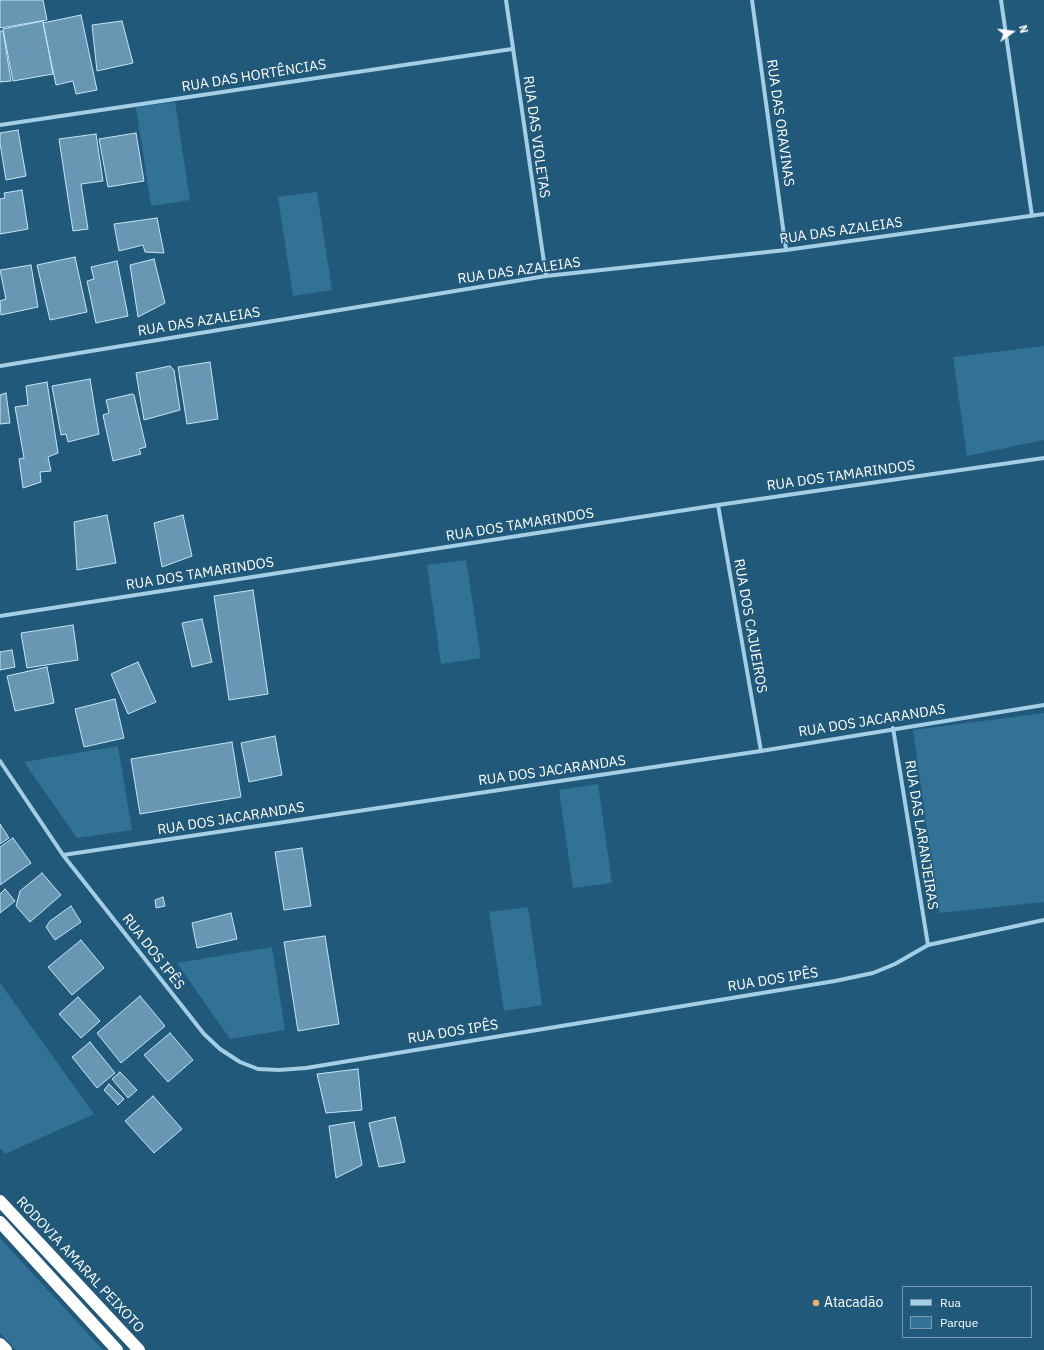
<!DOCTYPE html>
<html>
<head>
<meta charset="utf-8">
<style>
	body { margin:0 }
	#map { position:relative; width:1044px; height:1350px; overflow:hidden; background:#21597a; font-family:"IBM Plex Sans",sans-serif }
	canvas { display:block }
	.legend { position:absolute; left:902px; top:1286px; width:130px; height:52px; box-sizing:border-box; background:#21597a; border:1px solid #7a9baf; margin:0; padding:5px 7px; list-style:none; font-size:12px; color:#fff }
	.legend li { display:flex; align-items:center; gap:8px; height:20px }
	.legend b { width:20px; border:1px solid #7a9baf }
	.north { position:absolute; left:992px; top:12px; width:40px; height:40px; -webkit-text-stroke:3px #21597a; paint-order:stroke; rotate:76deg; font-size:11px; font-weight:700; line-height:16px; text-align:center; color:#fff }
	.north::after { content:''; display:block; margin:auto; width:14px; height:18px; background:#fff; clip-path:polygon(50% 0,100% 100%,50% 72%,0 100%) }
</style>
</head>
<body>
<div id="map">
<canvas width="1044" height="1350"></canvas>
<ul class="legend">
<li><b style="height:5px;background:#a3cee5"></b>Rua</li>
<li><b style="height:11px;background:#317296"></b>Parque</li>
</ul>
<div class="north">N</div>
</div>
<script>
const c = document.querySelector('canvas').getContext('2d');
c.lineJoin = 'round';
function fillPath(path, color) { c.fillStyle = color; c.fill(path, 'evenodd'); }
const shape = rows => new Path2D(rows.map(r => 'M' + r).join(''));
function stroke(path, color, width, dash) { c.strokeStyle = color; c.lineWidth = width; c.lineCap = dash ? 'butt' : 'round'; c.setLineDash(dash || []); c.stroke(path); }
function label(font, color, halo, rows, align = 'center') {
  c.font = font + ' "IBM Plex Sans",sans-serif'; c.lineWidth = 3; c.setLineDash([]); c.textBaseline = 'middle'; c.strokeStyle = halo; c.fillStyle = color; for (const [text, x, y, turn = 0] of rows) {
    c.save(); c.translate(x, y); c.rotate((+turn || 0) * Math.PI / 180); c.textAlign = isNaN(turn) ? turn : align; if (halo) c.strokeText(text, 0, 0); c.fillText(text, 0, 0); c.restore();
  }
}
fillPath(shape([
	[175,102,190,200,151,206,136,107],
	[317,192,332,290,293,296,278,197],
	[1044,346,1044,440,967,456,953,357],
	[466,560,481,658,441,664,427,565],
	[1044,713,1044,902,939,913,913,730],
	[118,746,132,830,77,838,24,762],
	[598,784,612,883,573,888,559,790],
	[528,907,542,1005,504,1011,489,912],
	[272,947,285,1030,230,1039,177,963],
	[0,983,94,1114,5,1154,0,1148],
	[0,1238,103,1350,16,1350,0,1333]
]), '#317296');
const building = shape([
	[0,0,43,0,47,20,0,28,0,0],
	[81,15,97,90,76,94,73,81,56,85,43,23,81,15],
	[43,21,53,74,13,81,3,29,43,21],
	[122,21,133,63,97,71,92,25,122,21],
	[0,31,3,31,11,81,0,82,0,31],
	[18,130,26,176,6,180,0,143,0,133,18,130],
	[136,133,144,181,108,187,99,139,136,133],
	[96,134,103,181,81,184,88,229,73,231,59,139,96,134],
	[22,190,28,229,0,234,0,199,5,198,4,193,22,190],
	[157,218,164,253,145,252,143,245,119,251,114,224,157,218],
	[75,257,87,312,50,320,37,265,75,257],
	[154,259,165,303,138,317,130,265,154,259],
	[117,261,128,316,96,323,87,281,94,279,91,267,117,261],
	[31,265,38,307,1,315,0,301,6,299,0,270,31,265],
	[210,362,218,419,187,424,178,367,210,362],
	[170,366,174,370,180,410,144,420,136,373,170,366],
	[90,379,99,434,68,442,66,434,61,435,52,386,90,379],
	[47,382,58,453,48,457,51,471,40,472,41,482,23,488,19,459,24,458,15,407,28,405,26,386,47,382],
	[6,393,10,423,0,424,0,395,6,393],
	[132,394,134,395,146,447,139,449,141,454,113,461,103,415,109,413,106,400,132,394],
	[107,515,116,563,77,570,74,522,107,515],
	[183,515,192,556,162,567,154,523,183,515],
	[253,590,268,694,229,700,214,596,253,590],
	[202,619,212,662,192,667,182,623,202,619],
	[73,625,78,660,27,668,21,633,73,625],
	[12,650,15,667,0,670,0,652,12,650],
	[138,662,156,702,128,714,111,674,138,662],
	[47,667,54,703,15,711,7,676,47,667],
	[115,699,124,738,84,747,75,709,115,699],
	[275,736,282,775,249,782,241,743,275,736],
	[232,742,241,797,140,814,131,759,232,742],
	[0,824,9,838,0,844,0,824],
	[13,838,31,863,0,885,0,847,13,838],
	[302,848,311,906,284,910,275,852,302,848],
	[42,873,61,895,30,922,16,906,20,891,42,873],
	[5,889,15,901,0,913,0,894,5,889],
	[163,897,165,906,156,908,155,900,163,897],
	[71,906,81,922,55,940,46,927,50,921,71,906],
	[231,913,237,939,197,948,192,923,231,913],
	[325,936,339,1024,298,1031,284,942,325,936],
	[81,940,104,968,72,995,48,967,81,940],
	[140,996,165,1026,121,1063,97,1033,140,996],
	[78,997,100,1021,81,1038,59,1014,78,997],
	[170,1033,193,1060,168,1082,144,1055,170,1033],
	[90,1042,115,1073,97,1088,72,1057,90,1042],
	[358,1069,362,1110,326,1113,317,1074,358,1069],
	[120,1072,137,1090,128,1098,112,1079,120,1072],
	[109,1084,124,1099,118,1105,104,1090,109,1084],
	[153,1096,182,1129,154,1153,125,1121,153,1096],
	[395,1117,405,1162,379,1167,369,1123,395,1117],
	[354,1122,362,1165,336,1178,329,1126,354,1122]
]);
fillPath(building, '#6797b2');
stroke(building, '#c6e4f4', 1);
stroke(shape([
	[506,0,546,276],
	[752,0,786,250],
	[1001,0,1032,216],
	[0,125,512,49],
	[0,366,546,276,786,250,1044,214],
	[718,505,761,751],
	[0,616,718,505,1044,458],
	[893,728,928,945],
	[0,761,63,855,204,1034,220,1049,240,1062,258,1069,279,1070,306,1068,835,981,873,973,895,964,928,945,1044,920],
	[63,855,761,751,1044,705]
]), '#a3cee5', 4);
stroke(shape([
	[0,1201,139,1350],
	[0,1222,117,1350],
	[0,1344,6,1350]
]), '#fff', 12);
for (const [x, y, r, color] of [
	[816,1303,4,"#f2ae65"]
]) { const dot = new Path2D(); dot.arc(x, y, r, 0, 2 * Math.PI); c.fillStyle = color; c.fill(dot); stroke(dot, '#21597a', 1.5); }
label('14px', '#fff', '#21597a', [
	["RUA DAS HORTÊNCIAS",254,76,-9],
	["RUA DAS ORAVINAS",780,123,82],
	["RUA DAS VIOLETAS",536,137,82],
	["RUA DAS AZALEIAS",841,231,-8],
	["RUA DAS AZALEIAS",519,271,-8],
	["RUA DAS AZALEIAS",199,322,-9],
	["RUA DOS TAMARINDOS",841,476,-8],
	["RUA DOS TAMARINDOS",520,525,-9],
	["RUA DOS TAMARINDOS",200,574,-9],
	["RUA DOS CAJUEIROS",750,626,80],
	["RUA DOS JACARANDAS",872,721,-9],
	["RUA DOS JACARANDAS",552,771,-8],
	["RUA DOS JACARANDAS",231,819,-9],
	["RUA DAS LARANJEIRAS",921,835,81],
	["RUA DOS IPÊS",153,952,52],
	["RUA DOS IPÊS",773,980,-9],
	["RUA DOS IPÊS",453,1032,-9],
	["RODOVIA AMARAL PEIXOTO",80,1265,47]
]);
label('14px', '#fff', '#21597a', [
	["Atacadão",824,1303]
], 'left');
</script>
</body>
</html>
